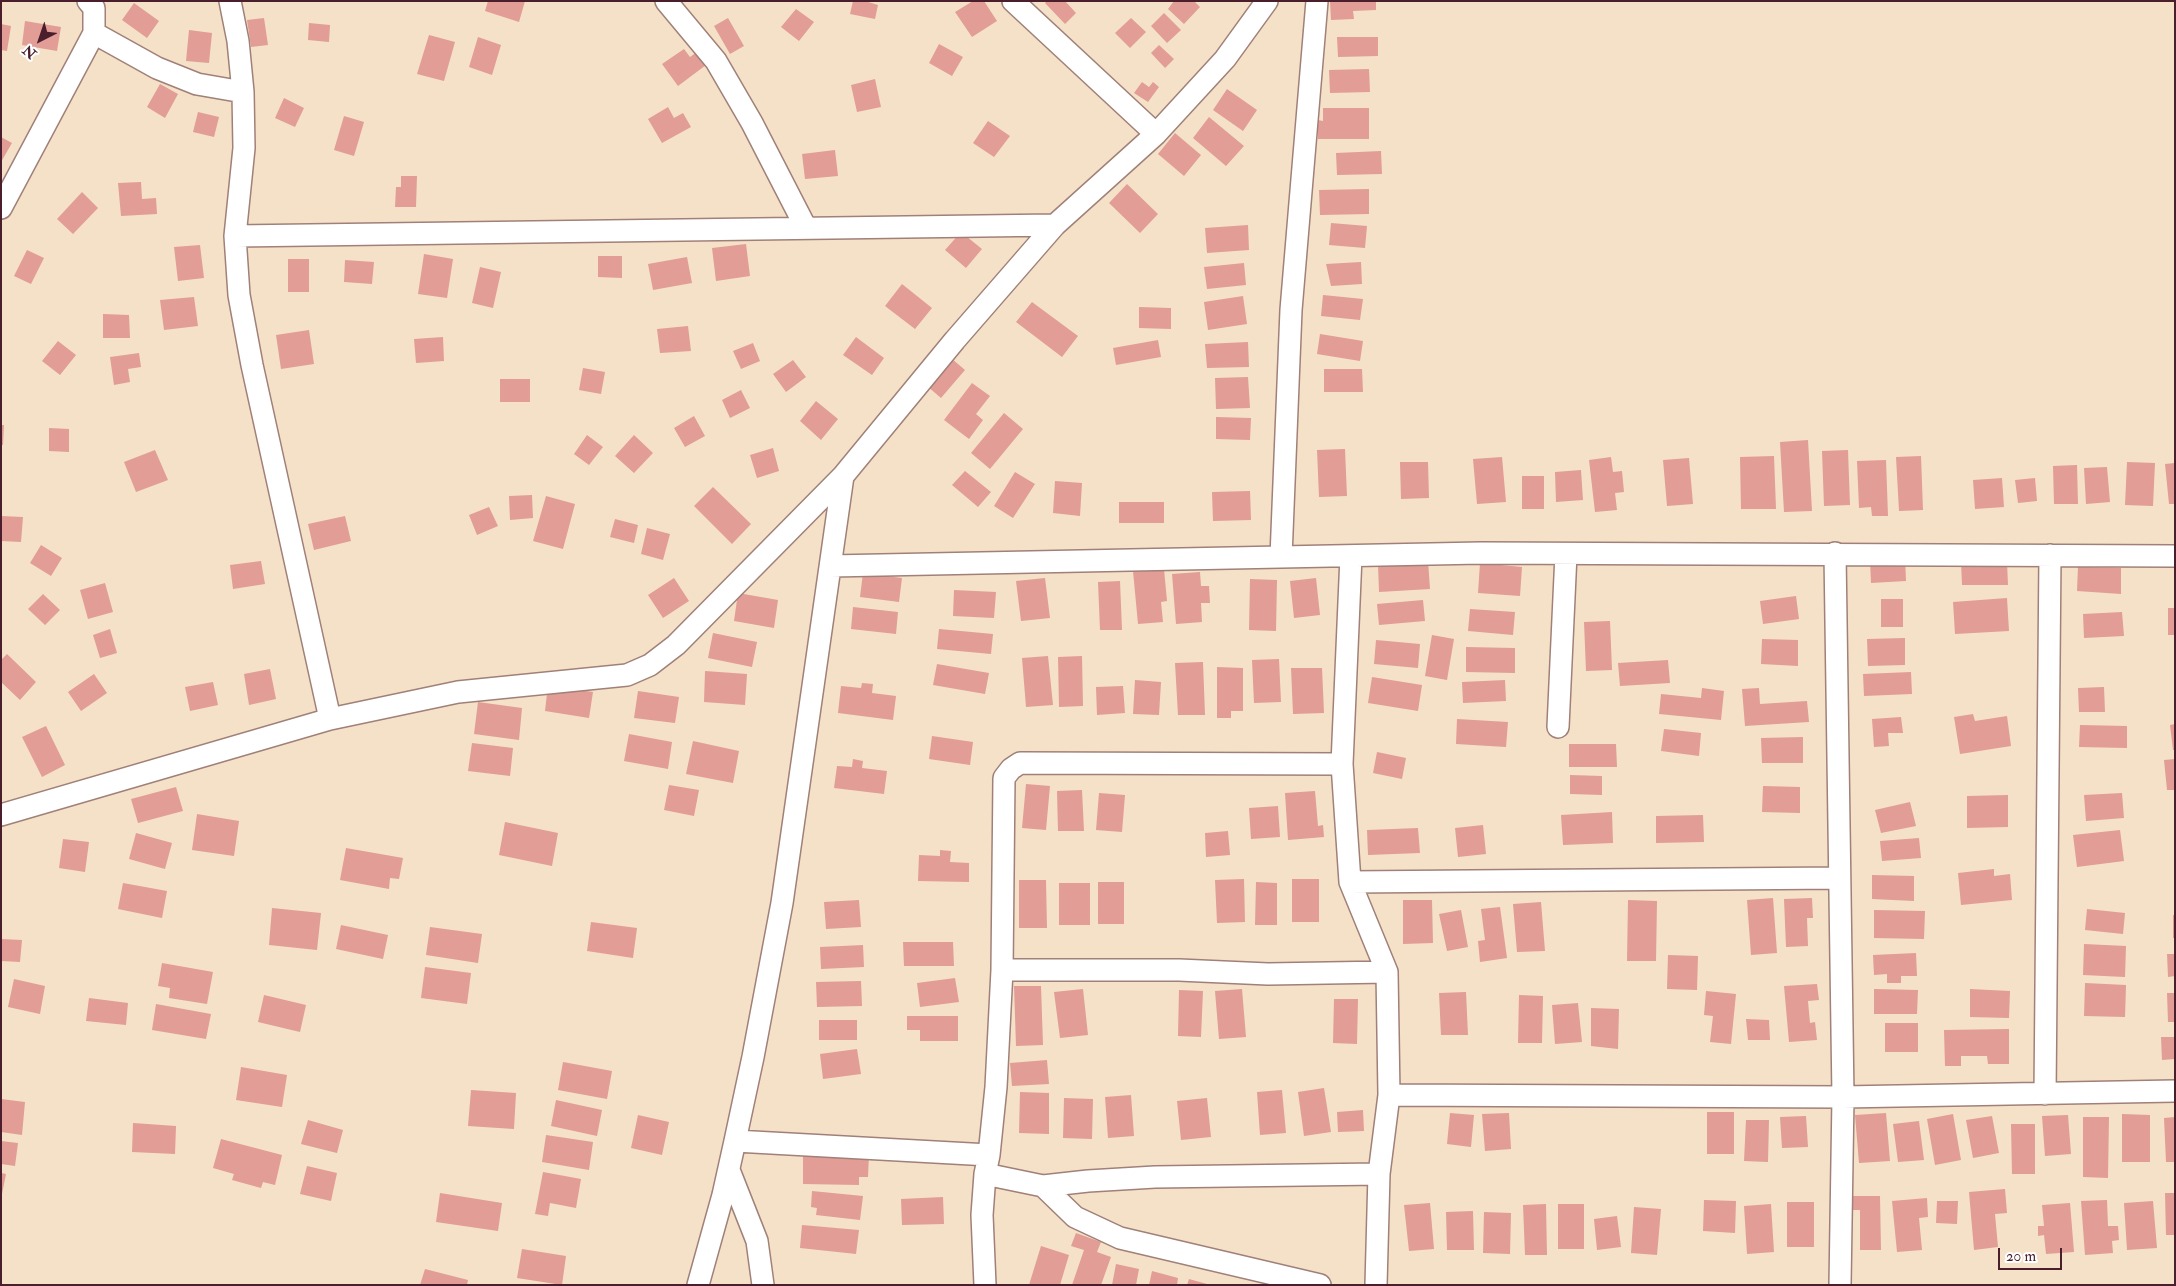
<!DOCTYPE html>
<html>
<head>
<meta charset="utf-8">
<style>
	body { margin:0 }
	#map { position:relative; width:2176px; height:1286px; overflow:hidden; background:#f5e1c7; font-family:"IM FELL Double Pica",serif }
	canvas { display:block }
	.frame { position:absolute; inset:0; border:2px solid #4a1f2b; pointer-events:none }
	.north { position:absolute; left:15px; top:15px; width:50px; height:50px; -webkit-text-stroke:4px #fff; paint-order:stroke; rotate:221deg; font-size:14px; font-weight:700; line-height:20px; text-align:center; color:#4a1f2b }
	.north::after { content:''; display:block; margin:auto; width:18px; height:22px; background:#4a1f2b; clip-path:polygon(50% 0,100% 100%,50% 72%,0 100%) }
	.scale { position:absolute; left:1998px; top:1248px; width:64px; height:22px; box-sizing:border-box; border:2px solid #4a1f2b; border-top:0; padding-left:6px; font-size:15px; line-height:18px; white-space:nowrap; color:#4a1f2b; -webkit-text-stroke:4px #fff; paint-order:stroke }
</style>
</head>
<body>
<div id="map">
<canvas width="2176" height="1286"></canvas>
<div class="frame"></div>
<div class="north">N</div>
<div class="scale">20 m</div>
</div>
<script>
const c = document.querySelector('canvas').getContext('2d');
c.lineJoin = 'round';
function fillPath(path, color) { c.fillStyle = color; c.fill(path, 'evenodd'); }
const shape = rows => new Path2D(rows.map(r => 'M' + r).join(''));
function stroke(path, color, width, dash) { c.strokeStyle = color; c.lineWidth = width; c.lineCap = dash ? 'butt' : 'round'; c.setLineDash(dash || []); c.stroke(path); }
fillPath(shape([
	[488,1,525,1,519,22,485,11],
	[853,1,865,1,878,5,875,19,850,14],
	[973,1,984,1,997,21,972,37,955,12],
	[1047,1,1065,1,1076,13,1065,24,1045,3],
	[1174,1,1194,1,1200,7,1184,24,1168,9],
	[1330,1,1376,1,1376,10,1353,11,1354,19,1331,20],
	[134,3,159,21,147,38,122,20],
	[796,9,814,22,799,41,781,27],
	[1164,13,1181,30,1167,43,1151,26],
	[264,18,268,45,251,47,247,20],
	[728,18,744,46,730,54,714,26],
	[1131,18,1146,32,1130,48,1115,33],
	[25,21,61,27,57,51,22,45],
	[309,23,330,25,329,42,308,40],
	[1,24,11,26,7,51,1,50],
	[189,30,212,33,209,63,186,61],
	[429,35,455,42,444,81,417,74],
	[478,37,501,45,492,75,469,67],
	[1337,37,1378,37,1378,56,1338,57],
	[939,44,963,57,952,76,929,63],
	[1159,45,1174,59,1165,68,1151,53],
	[684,49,690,57,697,52,706,65,678,86,662,64],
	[1369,69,1370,92,1330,93,1329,70],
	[875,79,881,107,857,112,851,85],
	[1142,82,1149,87,1153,82,1159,87,1148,102,1134,93],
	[160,84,178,94,165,118,147,107],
	[1227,89,1257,110,1243,131,1213,110],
	[284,98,304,108,295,127,275,118],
	[668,107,674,118,683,113,691,127,662,143,648,119],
	[1323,108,1369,108,1369,139,1318,139,1318,120,1323,121],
	[198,112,219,117,214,137,193,132],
	[344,116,364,122,354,156,334,150],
	[1209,117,1244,146,1226,166,1193,138],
	[988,121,1010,136,994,157,973,143],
	[1175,133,1201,155,1184,176,1158,154],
	[1,137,12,143,1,162],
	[835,150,838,176,805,179,802,154],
	[1381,151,1382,174,1337,175,1336,153],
	[401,176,417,176,416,207,395,207,396,187,401,187],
	[141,182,142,199,156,198,157,214,121,216,118,183],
	[1127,184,1158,214,1140,233,1109,203],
	[1369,189,1369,214,1320,215,1319,190],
	[82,192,98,208,73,234,57,219],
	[1331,223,1367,226,1365,248,1329,245],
	[1248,225,1249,250,1207,253,1205,228],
	[961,232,982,249,966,268,945,250],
	[746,244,750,276,716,281,712,248],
	[200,245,204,278,178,281,174,247],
	[27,250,44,258,31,284,14,276],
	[424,254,453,259,447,298,418,294],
	[598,256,622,256,622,278,598,277],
	[687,257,692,283,653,290,648,264],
	[288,259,309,259,309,292,288,292],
	[345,260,374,262,372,284,344,282],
	[1361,262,1362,284,1331,286,1326,264],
	[1244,263,1246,285,1207,289,1204,267],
	[480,267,501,272,493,308,472,303],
	[902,284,932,308,915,329,885,306],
	[1323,295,1363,299,1360,320,1321,316],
	[1243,296,1247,324,1208,330,1204,302],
	[194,297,198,326,164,330,160,300],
	[1032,302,1078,336,1062,357,1016,322],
	[1139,307,1171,308,1171,329,1139,328],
	[103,314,129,315,130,338,103,338],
	[688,326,691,351,660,353,657,329],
	[309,330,314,364,281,369,276,335],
	[1320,334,1363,341,1360,361,1317,354],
	[443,337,444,361,416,363,414,339],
	[856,337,884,358,872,375,843,355],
	[1158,340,1161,357,1116,365,1113,348],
	[58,341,76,355,60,375,42,361],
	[1248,342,1249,367,1207,368,1205,344],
	[753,343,760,361,741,369,733,351],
	[139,353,141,367,128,369,130,382,114,385,110,357],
	[951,358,965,370,941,398,927,386],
	[793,360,806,377,786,392,773,374],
	[583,368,605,372,601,394,579,390],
	[1324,369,1362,369,1363,392,1324,392],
	[1248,377,1250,408,1216,409,1215,378],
	[500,379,530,379,530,402,500,402],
	[972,383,990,396,976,414,983,420,969,439,944,420],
	[741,390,750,408,730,418,722,400],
	[816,401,838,419,821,440,800,421],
	[1004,413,1023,429,990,469,971,453],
	[694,416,705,436,685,447,674,428],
	[1216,417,1251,418,1250,440,1216,439],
	[1,425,4,425,3,445,1,445],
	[49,428,69,429,69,452,49,451],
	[587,435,603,447,589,465,574,454],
	[634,435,653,453,634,473,615,456],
	[1808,440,1812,511,1784,512,1780,442],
	[773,448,779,471,757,478,750,455],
	[1345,449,1347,496,1319,497,1317,450],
	[155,450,168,480,136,492,124,462],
	[1848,450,1850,505,1824,506,1822,451],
	[1774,456,1776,509,1741,509,1740,457],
	[1921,456,1923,510,1899,511,1896,457],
	[1502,457,1506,502,1477,504,1473,459],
	[1611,457,1613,472,1622,471,1624,492,1615,493,1617,510,1595,512,1589,460],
	[1689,458,1693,504,1667,506,1663,460],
	[1886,460,1888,516,1872,516,1871,507,1859,508,1857,461],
	[1400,462,1428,462,1429,498,1401,499],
	[2127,462,2155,463,2153,506,2125,505],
	[2175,463,2175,504,2169,504,2165,464],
	[2077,465,2078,504,2054,504,2053,466],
	[2107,467,2110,502,2086,504,2084,468],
	[1581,470,1583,500,1556,502,1555,472],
	[965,471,991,492,978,507,952,485],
	[1015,472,1035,484,1013,518,994,506],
	[1522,476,1544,476,1544,509,1522,509],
	[2002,478,2004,507,1975,509,1973,480],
	[2035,478,2037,501,2018,503,2015,480],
	[1055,481,1082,483,1080,516,1053,513],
	[713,487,751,524,732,544,694,506],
	[1250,491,1251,520,1213,521,1212,492],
	[532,495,533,518,510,520,509,496],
	[546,496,575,504,563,549,533,541],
	[1119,502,1164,502,1164,523,1119,523],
	[489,507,498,526,477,535,469,515],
	[1,516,23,517,21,542,1,541],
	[345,516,351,541,314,550,308,524],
	[615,519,638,525,634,543,610,537],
	[647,528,670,534,663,560,641,554],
	[41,545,62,558,51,576,30,563],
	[1905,557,1906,581,1871,583,1870,560],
	[261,561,265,584,233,589,230,565],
	[1428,561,1430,589,1379,592,1378,564],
	[1961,562,2007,562,2008,585,1962,585],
	[1480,563,1522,567,1520,596,1478,593],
	[2078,567,2121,568,2121,594,2077,591],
	[1164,569,1167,601,1161,602,1163,622,1138,624,1133,571],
	[1200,572,1201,586,1209,586,1210,603,1201,603,1202,622,1176,624,1172,574],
	[863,573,902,578,899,602,860,597],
	[674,578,689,601,663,618,648,595],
	[1045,578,1050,618,1021,621,1016,581],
	[1316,578,1320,615,1294,618,1290,581],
	[1250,579,1277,580,1276,631,1249,630],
	[1120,581,1122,630,1100,630,1098,582],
	[105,583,113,612,88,619,80,590],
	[954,590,996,592,994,618,953,616],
	[738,593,778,600,774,628,734,621],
	[43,594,60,610,45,625,28,609],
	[1796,596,1799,619,1763,624,1760,601],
	[2007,598,2009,631,1955,634,1953,602],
	[1881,599,1903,599,1903,627,1881,627],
	[1423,600,1425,621,1379,625,1377,604],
	[853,607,898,612,896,634,851,629],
	[2168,608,2175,608,2175,635,2168,635],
	[1470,609,1515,612,1513,635,1468,631],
	[2122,612,2124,636,2084,638,2083,614],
	[1610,621,1612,670,1586,671,1584,622],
	[110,629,117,653,100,658,93,635],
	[939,629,993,634,991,654,937,649],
	[713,633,757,642,752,667,708,658],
	[1432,635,1454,639,1447,680,1425,676],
	[1905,638,1905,665,1868,666,1867,639],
	[1762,639,1798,640,1798,666,1761,664],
	[1376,640,1420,644,1418,668,1374,664],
	[1466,647,1515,648,1515,673,1466,672],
	[7,654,36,682,20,700,1,682,1,660],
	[1048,656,1053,705,1026,707,1022,658],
	[1082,656,1083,706,1059,707,1058,657],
	[1279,659,1281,702,1254,703,1252,660],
	[1668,660,1670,683,1620,686,1618,663],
	[1203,662,1205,715,1178,715,1175,663],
	[937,664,989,673,985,694,933,685],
	[1217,667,1243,668,1243,711,1231,711,1231,718,1217,718],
	[1291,668,1322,668,1324,713,1293,714],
	[270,669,276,699,249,705,244,674],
	[705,671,747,674,745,705,704,702],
	[1911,672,1912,694,1864,696,1863,674],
	[94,674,107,693,81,711,68,692],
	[1372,677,1422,685,1418,711,1368,703],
	[1135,680,1161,682,1159,715,1133,714],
	[1505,680,1506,701,1463,703,1462,682],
	[213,682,218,705,190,711,185,687],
	[862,683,873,684,872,693,896,696,893,720,838,713,841,686,861,688],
	[548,685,593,692,589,718,545,711],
	[1123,686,1125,713,1097,715,1096,687],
	[2104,687,2105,712,2079,712,2078,688],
	[1702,688,1724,691,1721,720,1659,714,1661,694,1701,698],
	[1759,688,1760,704,1807,701,1809,722,1745,726,1742,689],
	[638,691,679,697,675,723,634,718],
	[478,702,522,708,519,740,474,734],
	[1973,714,1975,721,2007,716,2011,746,1960,754,1954,717],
	[1901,717,1903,733,1888,733,1889,746,1874,747,1872,719],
	[1457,719,1508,722,1506,747,1456,744],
	[2175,724,2175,750,2173,750,2170,725],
	[2080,725,2127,726,2127,748,2079,747],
	[46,726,65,765,42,777,22,737],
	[1664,729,1701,733,1699,756,1661,751],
	[629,734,672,742,668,769,624,761],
	[932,736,973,742,970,765,929,759],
	[1803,737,1803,763,1762,763,1761,738],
	[693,741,739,751,733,783,686,774],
	[472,743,513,748,510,776,468,771],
	[1569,744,1616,744,1617,767,1569,767],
	[1377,752,1406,758,1402,779,1373,773],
	[853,759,863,761,862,768,887,771,884,794,834,788,837,766,852,767],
	[2175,759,2175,790,2167,790,2164,760],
	[1570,775,1602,776,1602,795,1570,794],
	[1026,784,1050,786,1046,830,1022,828],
	[669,785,699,790,694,816,664,810],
	[1763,786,1800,787,1800,813,1762,812],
	[176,787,183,811,138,823,131,799],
	[1082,790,1084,831,1058,831,1057,791],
	[1315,791,1318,826,1323,825,1324,837,1288,840,1285,793],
	[1099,793,1125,795,1122,832,1096,830],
	[2122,793,2124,818,2086,821,2084,795],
	[2008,795,2008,827,1967,828,1967,796],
	[1910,802,1916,826,1881,833,1875,810],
	[1278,806,1280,837,1251,839,1249,808],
	[1612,812,1613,843,1563,845,1561,815],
	[197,814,239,821,234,856,192,850],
	[1703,815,1704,842,1656,843,1656,816],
	[505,822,558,833,552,866,499,855],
	[1483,825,1486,854,1458,857,1455,828],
	[1418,828,1420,853,1368,855,1367,830],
	[2120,830,2124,861,2077,867,2073,835],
	[1228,831,1230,855,1206,857,1205,833],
	[136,833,172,843,165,869,129,859],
	[1919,838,1921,858,1882,861,1880,841],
	[63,839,89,842,85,872,59,868],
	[346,848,403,858,399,879,390,878,389,889,340,880],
	[940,850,951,851,950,862,969,863,969,882,918,881,919,855,940,856],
	[1994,869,1994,876,2010,874,2012,900,1961,905,1958,873],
	[1872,875,1914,876,1914,901,1872,899],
	[1244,879,1245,922,1217,923,1215,880],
	[1292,879,1319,879,1319,922,1292,922],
	[1019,880,1046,880,1047,928,1019,928],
	[1098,882,1124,882,1124,924,1098,924],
	[1256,882,1277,883,1277,925,1255,925],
	[123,883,167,891,162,918,118,909],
	[1059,883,1090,883,1090,925,1059,925],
	[1773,898,1777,953,1751,955,1747,900],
	[1812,898,1813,918,1807,918,1808,946,1786,947,1784,899],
	[859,900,861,927,826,929,824,902],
	[1403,900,1432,900,1433,943,1403,944],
	[1628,900,1657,901,1656,961,1627,961],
	[1541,902,1545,951,1517,952,1513,904],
	[1500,907,1507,958,1480,962,1478,941,1485,940,1481,909],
	[272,908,321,913,317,950,269,945],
	[2087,909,2125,913,2123,934,2085,930],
	[1461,910,1468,947,1447,951,1439,914],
	[1874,910,1925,911,1924,939,1874,938],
	[2173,915,2175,915,2175,938,2173,938],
	[591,922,637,928,633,958,587,951],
	[341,925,388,935,383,959,336,949],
	[430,927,482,934,478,963,426,955],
	[1,939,22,940,20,962,1,961],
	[903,942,953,942,954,966,904,966],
	[2084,944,2126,946,2125,977,2083,975],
	[863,945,864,967,821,969,820,947],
	[1916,953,1917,976,1901,976,1901,983,1887,983,1887,974,1874,975,1873,955],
	[2167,954,2175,954,2175,976,2168,977],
	[1668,955,1698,956,1697,990,1667,989],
	[162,963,213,972,207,1004,169,998,170,988,158,986],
	[425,967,471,973,467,1004,421,998],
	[955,978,959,1002,920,1007,917,983],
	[14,979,45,986,40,1014,8,1007],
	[861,981,862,1006,817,1007,816,982],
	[2085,983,2126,985,2125,1017,2084,1016],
	[1817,984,1819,1000,1808,1001,1810,1023,1815,1022,1817,1040,1789,1042,1784,986],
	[1014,986,1041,986,1043,1045,1016,1046],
	[1083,989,1088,1035,1060,1038,1054,992],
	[1242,989,1246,1037,1219,1039,1215,991],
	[1874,989,1918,990,1917,1014,1874,1014],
	[1970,989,2010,991,2009,1018,1970,1017],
	[1179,990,1203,991,1201,1037,1178,1036],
	[1706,991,1736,994,1731,1044,1710,1042,1713,1016,1704,1015],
	[1466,992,1468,1035,1441,1035,1439,993],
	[2167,993,2175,993,2175,1022,2168,1022],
	[264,995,306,1005,300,1032,258,1022],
	[1519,995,1543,996,1542,1043,1518,1043],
	[89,998,128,1003,126,1025,86,1021],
	[1334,999,1358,999,1357,1044,1333,1043],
	[1578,1003,1582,1042,1555,1044,1552,1005],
	[156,1004,211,1014,206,1039,152,1030],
	[1591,1008,1619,1009,1618,1049,1591,1046],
	[907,1016,958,1016,958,1041,920,1041,920,1030,907,1030],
	[1746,1019,1769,1020,1770,1040,1748,1040],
	[819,1020,857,1020,857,1040,819,1040],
	[1885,1023,1918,1023,1918,1052,1885,1052],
	[2009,1029,2009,1064,1988,1064,1987,1056,1961,1056,1961,1066,1945,1066,1944,1030],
	[2161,1037,2175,1037,2175,1059,2162,1060],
	[857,1049,861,1074,823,1079,820,1054],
	[1047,1060,1049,1084,1012,1086,1010,1063],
	[563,1062,612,1071,607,1099,558,1090],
	[241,1067,287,1075,282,1107,236,1100],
	[1324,1088,1331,1132,1304,1136,1298,1092],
	[471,1090,516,1093,514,1129,468,1126],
	[1282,1090,1286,1133,1260,1135,1257,1092],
	[1020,1092,1049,1093,1049,1134,1019,1133],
	[1131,1095,1134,1136,1108,1138,1105,1097],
	[1064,1098,1093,1099,1092,1139,1063,1138],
	[1207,1098,1211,1137,1181,1140,1177,1101],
	[1,1099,25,1102,22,1135,1,1132],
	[556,1100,602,1110,597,1136,551,1126],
	[1363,1110,1364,1131,1338,1132,1337,1112],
	[1707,1112,1734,1112,1734,1154,1707,1154],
	[1450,1113,1474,1115,1471,1147,1447,1144],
	[1509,1113,1511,1149,1485,1151,1482,1114],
	[1886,1113,1890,1161,1859,1163,1855,1115],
	[1953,1114,1961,1160,1935,1165,1927,1119],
	[2122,1114,2150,1115,2150,1162,2122,1162],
	[638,1115,669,1122,662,1155,631,1148],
	[2068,1115,2071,1154,2045,1156,2042,1116],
	[1806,1116,1808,1147,1782,1148,1780,1117],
	[1992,1116,1999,1153,1973,1158,1966,1120],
	[2083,1117,2109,1117,2108,1178,2083,1177],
	[2175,1117,2175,1162,2166,1162,2164,1118],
	[308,1120,343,1130,337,1153,301,1144],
	[1746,1120,1769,1120,1768,1162,1744,1161],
	[1919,1121,1924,1160,1898,1162,1893,1124],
	[133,1123,176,1126,175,1154,132,1152],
	[2011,1124,2035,1124,2035,1174,2012,1174],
	[546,1135,593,1142,589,1170,542,1162],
	[221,1139,282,1155,275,1185,263,1182,261,1188,232,1180,234,1174,213,1168],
	[1,1141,18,1143,15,1166,1,1164],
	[803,1152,869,1154,868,1177,859,1177,859,1185,803,1184],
	[307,1166,337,1173,331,1201,300,1194],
	[543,1172,581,1179,576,1208,550,1203,548,1216,535,1214],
	[1,1173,6,1174,2,1194,1,1194],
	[2005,1189,2007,1213,1995,1214,1998,1247,1974,1250,1969,1192],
	[812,1191,863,1196,860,1220,816,1215,817,1208,811,1207],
	[440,1193,502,1203,498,1231,436,1222],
	[2165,1193,2175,1193,2175,1235,2166,1235],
	[1850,1196,1880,1196,1881,1250,1860,1250,1860,1210,1850,1210],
	[943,1197,944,1224,902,1225,901,1199],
	[1927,1198,1928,1217,1919,1218,1922,1250,1897,1252,1892,1201],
	[1704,1200,1736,1201,1735,1233,1703,1231],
	[2107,1200,2108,1226,2118,1226,2119,1240,2112,1241,2113,1253,2085,1255,2081,1201],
	[1937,1201,1958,1201,1957,1224,1936,1223],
	[2153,1201,2157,1248,2127,1250,2124,1203],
	[1787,1202,1814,1202,1814,1247,1787,1247],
	[1430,1203,1434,1249,1409,1251,1404,1205],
	[2070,1203,2074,1252,2046,1254,2044,1235,2038,1236,2038,1226,2044,1226,2042,1205],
	[1546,1204,1547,1255,1525,1255,1523,1205],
	[1558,1204,1584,1204,1584,1249,1558,1249],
	[1771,1204,1774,1252,1747,1254,1744,1206],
	[1634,1207,1661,1209,1657,1255,1631,1253],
	[1473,1211,1474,1250,1447,1250,1446,1212],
	[1484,1212,1511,1213,1510,1254,1483,1253],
	[1617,1216,1621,1247,1597,1250,1594,1219],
	[802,1225,859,1230,856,1254,800,1248],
	[1076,1233,1101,1242,1097,1252,1111,1257,1101,1285,1072,1285,1084,1250,1071,1246],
	[1041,1246,1069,1255,1060,1285,1029,1285],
	[522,1249,566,1256,562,1285,517,1278],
	[1116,1264,1139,1269,1136,1285,1112,1285],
	[425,1269,468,1280,467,1285,420,1285],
	[1152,1271,1178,1278,1177,1285,1149,1285],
	[1189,1279,1207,1284,1207,1285,1187,1285]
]), '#e19d96');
const minor = shape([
	[230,1,238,41,243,92,244,148,235,236,239,295,252,365,330,719],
	[666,1,716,61,752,123,806,228],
	[1013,1,1156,134],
	[94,33,157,68,197,84,243,92],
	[1,208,94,33,94,8,88,1],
	[235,236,1055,225],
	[1835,553,1843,1097,1840,1285],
	[1351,556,1342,764,1350,882,1387,972,1389,1095,1379,1174,1376,1285],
	[1281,557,1291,310,1317,1],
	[831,566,1481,553,2175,556],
	[1558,727,1566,554],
	[1,815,330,719,458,692,627,675,650,665,676,645,843,476,955,340,1055,225,1156,134,1225,59,1267,1],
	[1350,882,1839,878],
	[1002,970,1179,970,1268,974,1387,972],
	[2045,1094,2050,555],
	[1389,1095,1843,1097,2175,1091],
	[735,1141,989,1155],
	[729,1170,757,1241,763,1285],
	[985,1174,1043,1186,1088,1181,1155,1177,1379,1174],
	[1043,1186,1075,1217,1120,1238,1320,1285],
	[698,1285,723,1195,735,1141,753,1057,782,903,843,476],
	[985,1285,982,1215,985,1174,989,1155,996,1087,1002,970,1004,778,1011,769,1020,763,1342,764]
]);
stroke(minor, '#a08079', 24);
stroke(minor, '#fff', 21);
</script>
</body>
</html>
